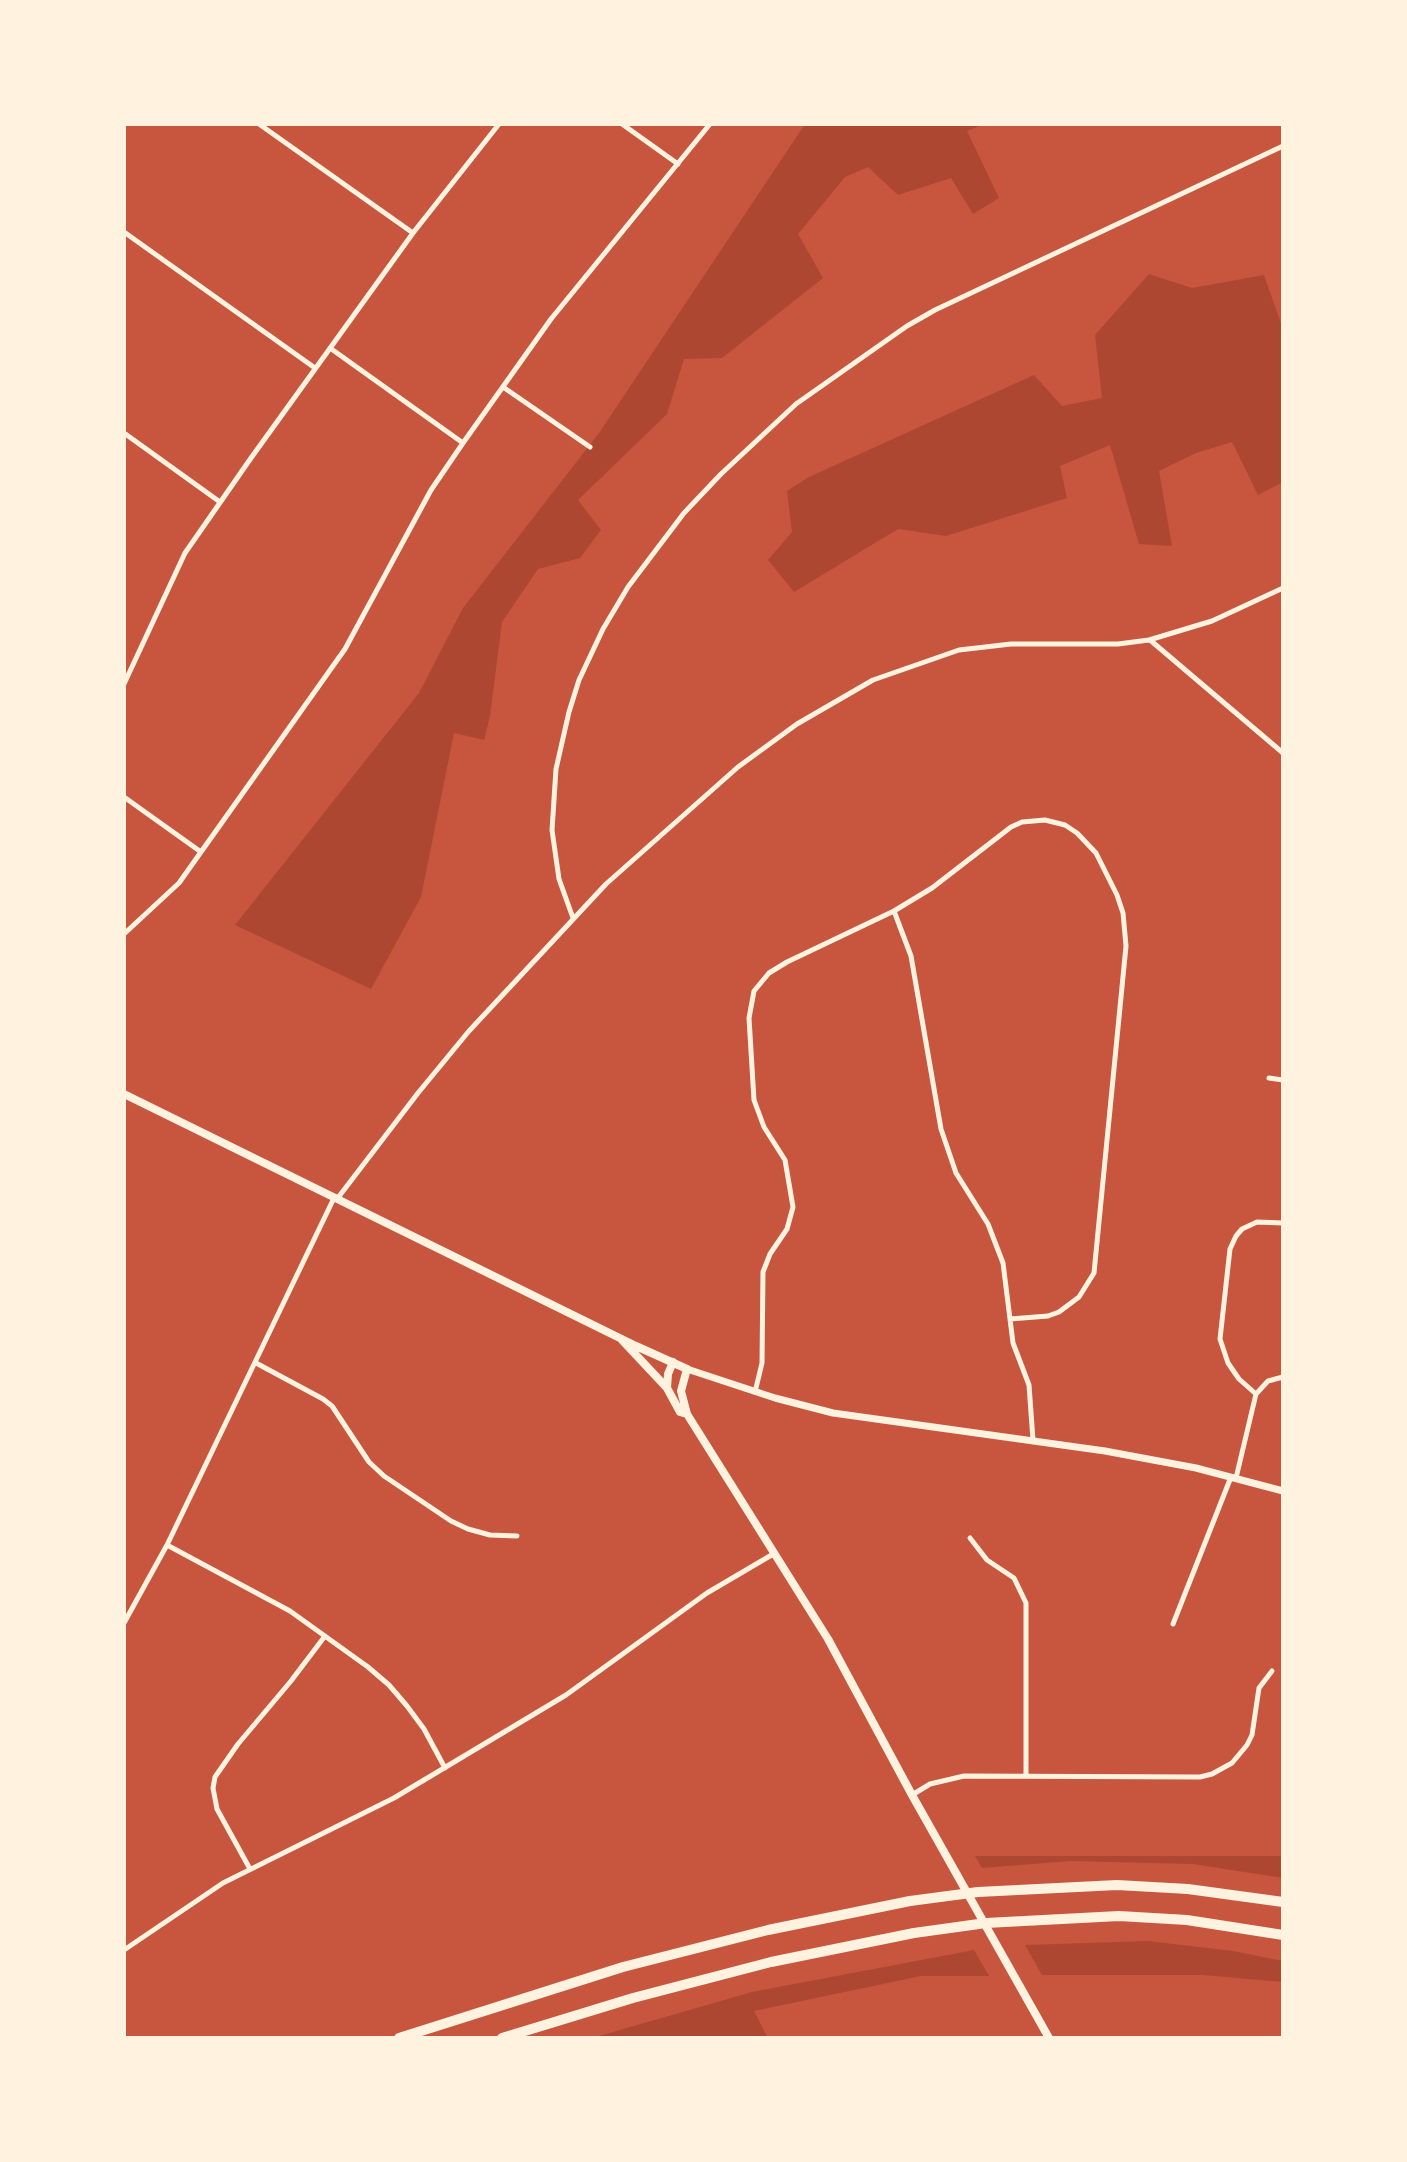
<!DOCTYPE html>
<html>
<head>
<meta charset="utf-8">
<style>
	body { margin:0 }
	#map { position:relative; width:1407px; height:2162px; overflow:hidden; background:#c8553d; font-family:"Open Sans",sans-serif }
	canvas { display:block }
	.frame { position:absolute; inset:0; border:126px solid #fff3e0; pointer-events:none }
</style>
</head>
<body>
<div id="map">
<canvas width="1407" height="2162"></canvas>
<div class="frame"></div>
</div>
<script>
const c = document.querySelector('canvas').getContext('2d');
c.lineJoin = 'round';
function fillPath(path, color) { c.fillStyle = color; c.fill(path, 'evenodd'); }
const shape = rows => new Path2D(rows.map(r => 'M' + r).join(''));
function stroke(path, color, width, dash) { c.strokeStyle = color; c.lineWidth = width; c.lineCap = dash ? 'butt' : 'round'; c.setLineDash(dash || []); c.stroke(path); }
fillPath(shape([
	[805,124,984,124,967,131,999,198,973,214,951,178,898,195,868,167,845,177,798,234,823,278,722,358,684,359,667,414,578,500,601,530,580,558,538,569,502,622,490,716,484,740,454,733,421,897,371,989,235,925,419,693,463,608,599,433],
	[1149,274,1192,288,1264,275,1283,329,1283,482,1258,495,1232,442,1196,453,1159,471,1172,546,1139,544,1110,445,1060,466,1067,498,946,536,898,529,794,592,768,560,792,532,787,491,809,477,1034,375,1062,406,1102,398,1095,335],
	[975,1856,1283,1856,1283,1878,1193,1864,1071,1861,982,1868],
	[1148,1941,1233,1951,1283,1961,1283,1982,1203,1975,1042,1975,1025,1945],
	[974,1950,989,1976,921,1976,754,2011,768,2038,592,2038,752,1992]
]), '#ae4732');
stroke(shape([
	[259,124,413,233],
	[622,124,678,164],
	[124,232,315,368],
	[330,348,463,443],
	[503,387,590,447],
	[124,433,220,502],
	[1150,640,1283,753],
	[124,684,185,553,251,458,413,233,499,124],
	[124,797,201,852],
	[894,911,911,956,941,1129,956,1173,988,1224,1003,1263,1013,1343,1029,1385,1033,1440],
	[573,918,559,879,552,830,556,769,569,712,579,680,603,629,628,587,684,513,721,474,796,404,907,326,935,310,1283,146],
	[124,934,179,883,345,649,431,490,463,443,551,319,710,124],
	[1269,1078,1283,1080],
	[337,1199,418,1093,469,1031,606,884,738,767,797,724,873,680,959,650,1011,644,1118,644,1149,640,1212,621,1283,588],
	[1283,1223,1257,1222,1242,1229,1236,1236,1230,1249,1220,1339,1228,1363,1239,1379,1256,1394,1268,1381,1283,1377],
	[256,1363,323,1399,332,1406,369,1462,384,1476,451,1521,468,1529,490,1535,517,1536],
	[755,1392,762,1363,763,1272,770,1254,787,1229,793,1207,785,1160,764,1127,754,1100,749,1018,754,991,769,973,787,962,894,911,932,888,1011,827,1022,822,1045,820,1065,825,1077,833,1096,853,1117,895,1123,913,1126,946,1094,1273,1079,1297,1059,1312,1048,1316,1010,1319],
	[1236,1478,1256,1394],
	[970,1538,987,1560,1014,1578,1026,1603,1026,1776],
	[167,1545,290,1611,368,1667,389,1685,407,1706,424,1729,445,1768],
	[124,1623,167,1545,334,1198],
	[1173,1624,1231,1477],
	[912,1795,930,1784,964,1776,1200,1777,1212,1774,1232,1763,1247,1745,1252,1735,1259,1688,1272,1671],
	[250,1869,217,1809,213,1788,215,1777,238,1744,291,1681,325,1636],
	[124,1950,223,1883,394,1798,566,1695,707,1593,775,1553]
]), '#fff3e0', 5);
stroke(shape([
	[687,1369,775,1398,833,1413,1105,1451,1196,1468,1283,1491]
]), '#fff3e0', 7);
stroke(shape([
	[124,1094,636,1346,687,1369,681,1391,687,1414,828,1639,912,1795,1049,2038],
	[622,1340,667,1388],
	[673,1362,668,1374,667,1388,680,1412,687,1414]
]), '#fff3e0', 8);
stroke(shape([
	[399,2038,623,1967,768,1930,910,1901,978,1892,1117,1885,1188,1889,1283,1902],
	[502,2038,633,1998,771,1962,914,1933,986,1923,1119,1916,1187,1920,1283,1935]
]), '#fff3e0', 10);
</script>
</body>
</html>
